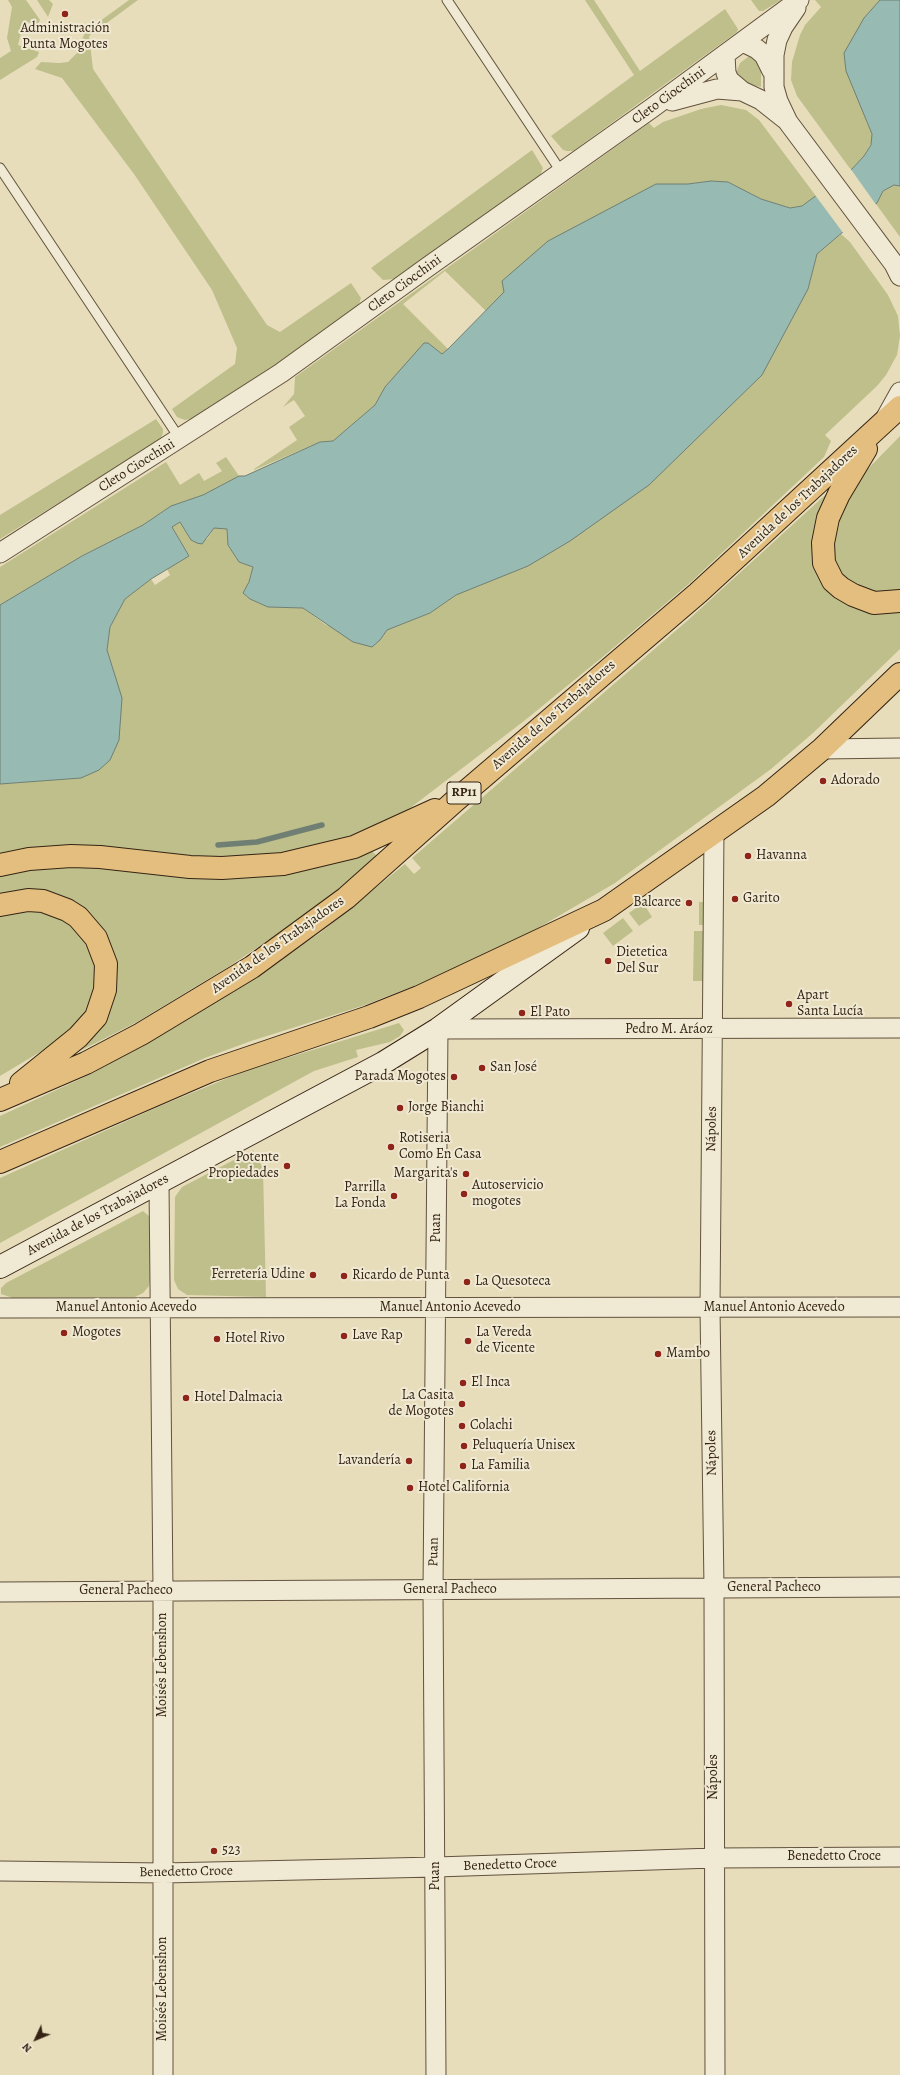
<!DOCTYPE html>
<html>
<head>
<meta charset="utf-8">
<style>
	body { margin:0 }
	#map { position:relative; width:900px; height:2075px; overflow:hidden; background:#e8ddbb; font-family:Alegreya,serif }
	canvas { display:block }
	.north { position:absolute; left:16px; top:2019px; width:40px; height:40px; -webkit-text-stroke:3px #f0e9d3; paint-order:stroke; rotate:226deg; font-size:11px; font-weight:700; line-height:16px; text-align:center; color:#352414 }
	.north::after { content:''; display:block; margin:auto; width:14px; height:18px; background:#352414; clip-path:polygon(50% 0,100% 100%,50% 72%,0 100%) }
</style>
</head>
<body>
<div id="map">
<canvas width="900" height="2075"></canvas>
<div class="north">N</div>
</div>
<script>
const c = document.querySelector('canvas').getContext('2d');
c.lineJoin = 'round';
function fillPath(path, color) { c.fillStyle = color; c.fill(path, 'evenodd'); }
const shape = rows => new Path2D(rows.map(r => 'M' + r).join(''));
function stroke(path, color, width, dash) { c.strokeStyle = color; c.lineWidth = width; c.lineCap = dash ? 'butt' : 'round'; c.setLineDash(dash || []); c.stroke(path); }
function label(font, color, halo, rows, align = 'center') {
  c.font = font + ' Alegreya,serif'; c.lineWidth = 4; c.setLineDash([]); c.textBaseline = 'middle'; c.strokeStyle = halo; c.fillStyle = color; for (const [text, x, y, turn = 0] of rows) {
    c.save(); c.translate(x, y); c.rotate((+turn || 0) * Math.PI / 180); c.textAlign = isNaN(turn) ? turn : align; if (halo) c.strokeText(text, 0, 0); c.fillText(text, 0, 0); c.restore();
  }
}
fillPath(shape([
	[8,0,26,0,40,20,37,25,24,21,18,45,39,52,37,57,0,80,0,58,11,51,7,38,12,7],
	[37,0,49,0,53,4,48,17],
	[129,0,138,0,89,36,93,69,267,325,280,332,351,283,361,298,358,307,275,365,195,418,185,420,177,417,172,409,235,364,237,348,212,290,134,174,62,78,35,69,41,62,59,63,68,62,77,53,85,32],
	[585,0,594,0,640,71,725,9,738,29,737,32,573,151,567,151,563,150,551,136,634,75],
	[751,0,781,0,763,11,759,11],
	[815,0,880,0,864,18,866,120,872,134,871,144,864,156,851,170,797,96,791,80,792,62,800,35,805,25,821,7],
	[748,57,754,57,761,61,761,87,747,84,735,75,740,63],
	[721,105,746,110,759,120,816,196,802,206,790,208,761,199,728,182,711,181,688,184,656,184,505,292,486,311,445,271,403,304,448,349,442,354,428,343,385,387,375,405,333,441,320,442,254,470,254,469,297,440,289,427,305,416,294,400,283,407,294,394,295,377,649,123,654,128,663,122,701,109],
	[532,150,543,168,540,176,394,279,383,280,371,268],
	[894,185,900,186,900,237,876,204,883,191],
	[841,234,850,242,888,295,898,316,900,336,897,355,886,375,877,386,825,435,831,441,824,457,691,582,605,655,524,721,405,812,350,838,298,852,246,859,0,857,0,784,81,778,110,663,107,650,110,627,125,599,151,579,155,585,170,575,167,569,189,556,172,527,180,522,191,540,207,539,214,528,227,528,228,545,239,562,253,567,249,582,243,593,250,599,268,607,303,608,326,625,380,640,387,630,430,613,456,595,808,289,817,254],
	[156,419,163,429,163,433,160,440,0,539,0,515],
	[900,436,900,596,873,597,835,572,829,539,852,489,860,477],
	[226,457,239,476,203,495,171,506,143,525,82,556,0,605,0,567,166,462,180,485,199,473,204,481,222,471,216,463],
	[834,487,818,570,900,610,900,649,813,733,771,769,615,883,533,931,432,979,362,1006,251,1041,205,1058,0,1147,0,1116,91,1074,165,1033,213,1004,320,933,405,864,414,874,421,868,412,858,687,621],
	[371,850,376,855,374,859,336,892,269,940,228,967,137,1022,74,1054,113,998,117,973,112,948,98,926,0,896,0,873,85,863],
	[650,898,652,900,645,906,652,917,639,926,629,913],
	[699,902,704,902,704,925,699,925],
	[41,909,71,922,97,958,93,1004,65,1037,0,1076,0,915],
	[623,918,633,931,613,946,603,933],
	[694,931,704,931,704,981,693,981],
	[399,1023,404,1030,400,1036,390,1042,356,1050,358,1057,314,1071,0,1243,0,1178,160,1106,245,1071],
	[253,1150,263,1168,266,1297,187,1295,178,1289,174,1280,175,1197,182,1187],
	[143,1211,150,1217,150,1281,149,1286,143,1293,135,1297,13,1298,1,1294,1,1288,6,1283]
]), '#bebf8b');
const water = shape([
	[880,0,900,0,900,186,894,185,883,191,877,203,817,254,808,289,762,375,649,485,570,541,528,566,456,595,430,613,387,630,380,640,372,647,353,642,303,608,268,607,250,599,243,593,249,582,253,567,239,562,228,545,227,529,214,528,202,544,197,543,191,540,180,522,172,527,189,556,151,579,125,599,110,627,107,650,122,698,119,740,110,760,99,770,81,778,0,784,0,605,82,556,143,525,171,506,203,495,239,476,245,476,320,442,333,441,375,405,385,387,424,343,428,343,442,354,448,349,504,292,502,281,548,241,656,184,688,184,711,181,728,182,761,199,790,208,802,206,852,169,864,156,871,145,872,134,846,71,844,53,864,18,880,0]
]);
fillPath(water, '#97bbb3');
stroke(water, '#707f73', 1);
fillPath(shape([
	[850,168,877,206,844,234,815,195]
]), '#e8ddbb');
stroke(shape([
	[218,845,257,842,322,825]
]), '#707f73', 5.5);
const service = shape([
	[447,0,562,173],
	[0,168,180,439]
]);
const minor = shape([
	[796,8,783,27,777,40,774,55,774,87,778,101,788,122,894,264,900,276],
	[743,42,757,49,764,55,772,71],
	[725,55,726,73,729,80,742,91],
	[672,101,717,89,742,91,761,100,785,119],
	[885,419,900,392],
	[0,553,281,373,429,266,652,108,799,0],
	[822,749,900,748],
	[714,831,710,1308,714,1588,715,2075],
	[159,1183,163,1591,163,2075],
	[0,1308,900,1307],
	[0,1592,900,1587],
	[0,1871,164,1873,436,1867,714,1858,900,1857],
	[436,2075,433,1590,438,1029,900,1028]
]);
const secondary = shape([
	[0,1267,383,1063,438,1029,578,928]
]);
const primary = shape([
	[866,449,839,494,828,518,823,543,824,563,833,581,841,588,853,595,874,603,900,601],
	[0,865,29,859,71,856,100,857,190,867,222,868,283,864,354,847,435,810],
	[0,905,28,900,43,901,67,910,78,917,96,938,106,964,105,990,96,1017,78,1037,21,1083],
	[0,1100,86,1063,141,1034,252,967,346,898,456,800,698,593,900,407],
	[0,1162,210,1071,369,1017,419,997,604,910,766,796,822,749,900,674]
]);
stroke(service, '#62523e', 11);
stroke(minor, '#62523e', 21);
stroke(secondary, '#352414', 24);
stroke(primary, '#352414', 24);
stroke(service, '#f0e9d3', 9);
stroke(minor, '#f0e9d3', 19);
stroke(secondary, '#f0e9d3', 22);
stroke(primary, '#e4be7e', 22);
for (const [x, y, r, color] of [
	[65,14,4,"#8f2418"],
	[823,781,4,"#8f2418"],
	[748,856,4,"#8f2418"],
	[735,899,4,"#8f2418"],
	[689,903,4,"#8f2418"],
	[608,961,4,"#8f2418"],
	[789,1004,4,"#8f2418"],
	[522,1013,4,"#8f2418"],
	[482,1068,4,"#8f2418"],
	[454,1077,4,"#8f2418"],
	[400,1108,4,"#8f2418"],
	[391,1147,4,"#8f2418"],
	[287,1166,4,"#8f2418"],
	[466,1174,4,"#8f2418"],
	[464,1194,4,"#8f2418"],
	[394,1196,4,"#8f2418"],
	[313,1275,4,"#8f2418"],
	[344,1276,4,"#8f2418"],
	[467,1282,4,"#8f2418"],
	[64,1333,4,"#8f2418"],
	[344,1336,4,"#8f2418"],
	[217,1339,4,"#8f2418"],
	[468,1341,4,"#8f2418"],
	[658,1354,4,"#8f2418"],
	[463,1383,4,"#8f2418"],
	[186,1398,4,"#8f2418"],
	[462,1404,4,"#8f2418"],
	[462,1426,4,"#8f2418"],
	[464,1446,4,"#8f2418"],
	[409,1461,4,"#8f2418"],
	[463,1466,4,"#8f2418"],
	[410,1488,4,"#8f2418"],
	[214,1851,4,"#8f2418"]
]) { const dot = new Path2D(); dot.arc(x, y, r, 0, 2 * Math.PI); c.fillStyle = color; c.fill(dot); stroke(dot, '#f0e9d3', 1.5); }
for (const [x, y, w] of [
	[464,793,34]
]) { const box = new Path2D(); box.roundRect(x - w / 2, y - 11, w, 22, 3); c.fillStyle = '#f0e9d3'; c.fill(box); stroke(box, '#352414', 1); }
label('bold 13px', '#352414', null, [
	["RP11",464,793]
]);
label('14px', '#352414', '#f0e9d3', [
	["Administración",65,29,"center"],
	["Punta Mogotes",65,45,"center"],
	["Adorado",831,781],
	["Havanna",756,856],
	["Garito",743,899],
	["Balcarce",681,903,"right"],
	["Dietetica",616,953],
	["Del Sur",616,969],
	["Apart",797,996],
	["Santa Lucía",797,1012],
	["El Pato",530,1013],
	["San José",490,1068],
	["Parada Mogotes",446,1077,"right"],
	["Jorge Bianchi",408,1108],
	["Rotiseria",399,1139],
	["Como En Casa",399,1155],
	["Potente",279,1158,"right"],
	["Propiedades",279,1174,"right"],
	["Margarita's",458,1174,"right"],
	["Autoservicio",472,1186],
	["mogotes",472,1202],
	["Parrilla",386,1188,"right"],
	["La Fonda",386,1204,"right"],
	["Ferretería Udine",305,1275,"right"],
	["Ricardo de Punta",352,1276],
	["La Quesoteca",475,1282],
	["Mogotes",72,1333],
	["La Vereda",476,1333],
	["de Vicente",476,1349],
	["Lave Rap",352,1336],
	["Hotel Rivo",225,1339],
	["Mambo",666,1354],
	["El Inca",471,1383],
	["La Casita",454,1396,"right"],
	["de Mogotes",454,1412,"right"],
	["Hotel Dalmacia",194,1398],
	["Colachi",470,1426],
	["Peluquería Unisex",472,1446],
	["Lavandería",401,1461,"right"],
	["La Familia",471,1466],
	["Hotel California",418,1488],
	["523",222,1851]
], 'left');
label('14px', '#352414', '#f0e9d3', [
	["Cleto Ciocchini",669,96,-36],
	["Cleto Ciocchini",405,284,-36],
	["Cleto Ciocchini",137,466,-32],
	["Avenida de los Trabajadores",798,502,-43],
	["Avenida de los Trabajadores",554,715,-41],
	["Avenida de los Trabajadores",278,945,-35],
	["Pedro M. Aráoz",669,1030],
	["Nápoles",712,1129,-89],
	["Avenida de los Trabajadores",98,1215,-28],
	["Puan",437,1228,-90],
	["Manuel Antonio Acevedo",126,1308],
	["Manuel Antonio Acevedo",450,1308],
	["Manuel Antonio Acevedo",774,1308],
	["Nápoles",712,1453,-91],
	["Puan",434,1552,-89],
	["General Pacheco",774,1588],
	["General Pacheco",450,1590],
	["General Pacheco",126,1591],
	["Moisés Lebenshon",163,1665,-90],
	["Nápoles",714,1777,-90],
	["Benedetto Croce",834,1857],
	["Benedetto Croce",510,1865,-2],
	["Benedetto Croce",186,1872,-1],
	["Puan",436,1876,-90],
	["Moisés Lebenshon",163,1989,-90]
]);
</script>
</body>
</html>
